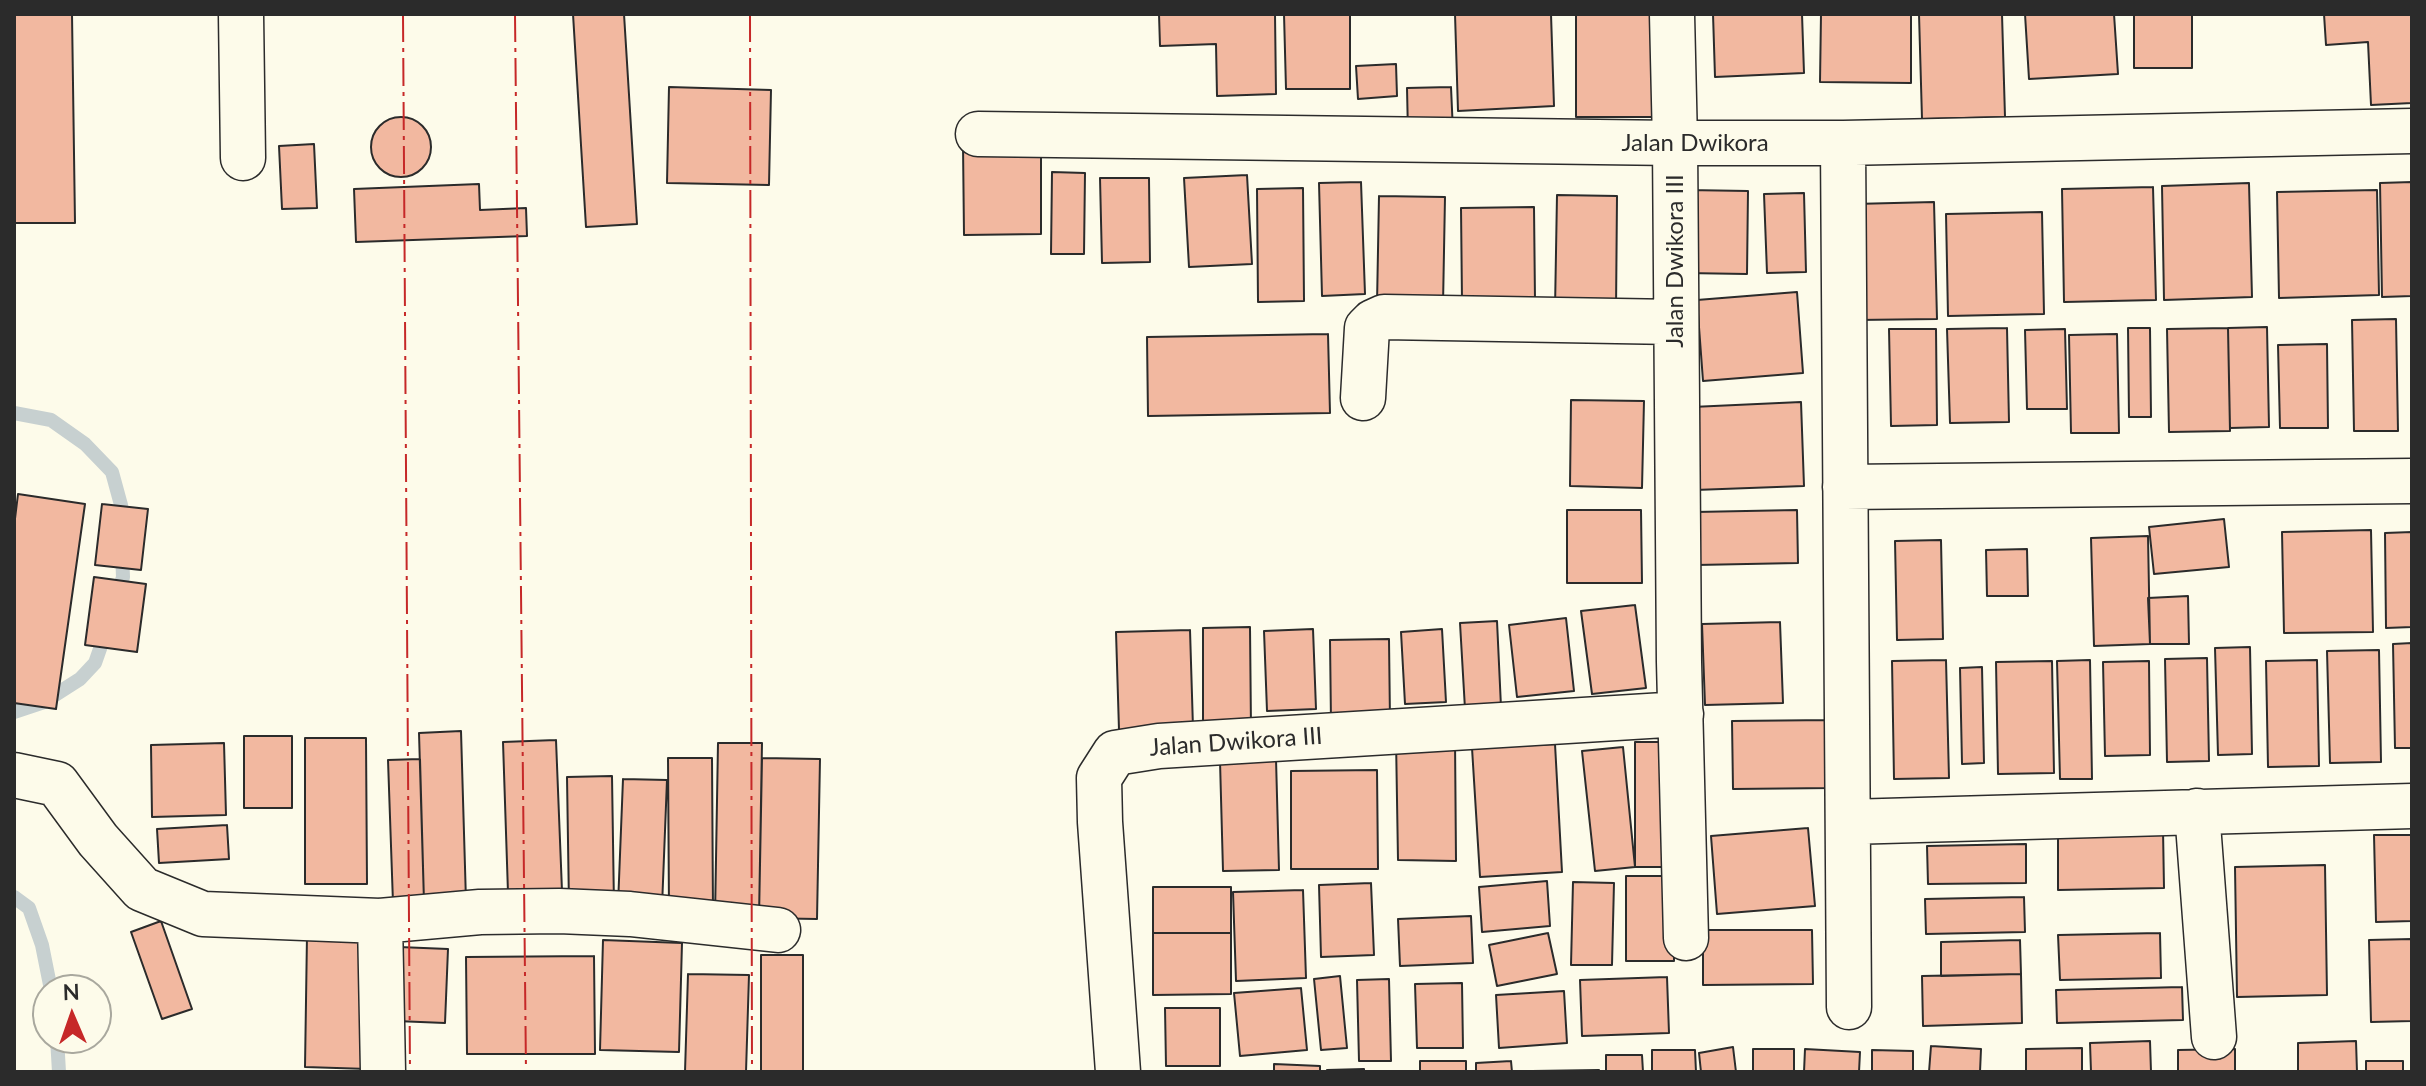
<!DOCTYPE html>
<html>
<head>
<meta charset="utf-8">
<style>
	body { margin:0 }
	#map { position:relative; width:2426px; height:1086px; overflow:hidden; background:#fdfbea; font-family:Lato,sans-serif }
	canvas { display:block }
	.frame { position:absolute; inset:0; border:16px solid #2b2b2b; pointer-events:none }
	.north { position:absolute; left:32px; top:974px; width:80px; height:80px; box-sizing:border-box; background:#fdfbea; border:2px solid #a9a89e; border-radius:50%; rotate:358deg; font-size:22px; font-weight:700; line-height:32px; text-align:center; color:#2b2b2b }
	.north::after { content:''; display:block; margin:auto; width:28px; height:36px; background:#c62828; clip-path:polygon(50% 0,100% 100%,50% 72%,0 100%) }
</style>
</head>
<body>
<div id="map">
<canvas width="2426" height="1086"></canvas>
<div class="frame"></div>
<div class="north">N</div>
</div>
<script>
const c = document.querySelector('canvas').getContext('2d');
c.lineJoin = 'round';
const shape = rows => new Path2D(rows.map(r => 'M' + r).join(''));
function stroke(path, color, width, dash) { c.strokeStyle = color; c.lineWidth = width; c.lineCap = dash ? 'butt' : 'round'; c.setLineDash(dash || []); c.stroke(path); }
function fillPath(path, color) { c.fillStyle = color; c.fill(path, 'evenodd'); }
function label(font, color, halo, rows, align = 'center') {
  c.font = font + ' Lato,sans-serif'; c.lineWidth = 6; c.setLineDash([]); c.textBaseline = 'middle'; c.strokeStyle = halo; c.fillStyle = color; for (const [text, x, y, turn = 0] of rows) {
    c.save(); c.translate(x, y); c.rotate((+turn || 0) * Math.PI / 180); c.textAlign = isNaN(turn) ? turn : align; if (halo) c.strokeText(text, 0, 0); c.fillText(text, 0, 0); c.restore();
  }
}
stroke(shape([
	[14,413,51,420,85,444,112,472,121,505,121,523],
	[117,598,123,577,122,552],
	[14,712,44,702,80,679,95,663,107,629],
	[14,897,29,908,42,945,51,990],
	[57,1038,59,1072]
]), '#c7d0d0', 14);
const building = shape([
	[14,14,72,14,75,223,14,223,14,14],
	[573,14,624,14,637,224,586,227,573,14],
	[1159,14,1275,14,1276,94,1217,96,1216,44,1160,46,1159,14],
	[1284,14,1350,14,1350,89,1286,89,1284,14],
	[1455,14,1551,14,1554,106,1458,111,1455,14],
	[1576,14,1668,14,1667,117,1576,117,1576,14],
	[1713,14,1802,14,1804,73,1715,77,1713,14],
	[1821,14,1911,14,1911,83,1820,82,1821,14],
	[1919,14,2002,14,2005,117,1922,119,1919,14],
	[2025,14,2114,14,2118,74,2029,79,2025,14],
	[2134,14,2192,14,2192,68,2134,68,2134,14],
	[2324,14,2412,14,2412,103,2371,105,2368,42,2326,45,2324,14],
	[1396,64,1397,96,1358,99,1356,66,1396,64],
	[669,87,771,90,769,185,667,183,669,87],
	[1451,87,1453,132,1408,134,1407,88,1451,87],
	'371 147a30 30 0 1 1 60 0a30 30 0 1 1-60 0Z',
	[314,144,317,208,282,209,279,146,314,144],
	[1041,144,1041,234,964,235,963,145,1041,144],
	[1052,172,1085,173,1084,254,1051,254,1052,172],
	[1247,175,1252,264,1189,267,1184,178,1247,175],
	[1100,178,1149,178,1150,262,1102,263,1100,178],
	[1361,182,1365,294,1322,296,1319,183,1361,182],
	[2412,182,2412,296,2382,297,2380,183,2412,182],
	[2249,183,2252,297,2164,300,2162,186,2249,183],
	[479,184,480,210,526,208,527,236,356,242,354,189,479,184],
	[2153,187,2156,300,2064,302,2062,189,2153,187],
	[1303,188,1304,301,1258,302,1257,189,1303,188],
	[1687,190,1748,191,1747,274,1685,273,1687,190],
	[2377,190,2379,295,2279,298,2277,192,2377,190],
	[1804,193,1806,272,1767,273,1764,194,1804,193],
	[1557,195,1617,196,1616,310,1555,309,1557,195],
	[1379,196,1445,197,1443,305,1377,304,1379,196],
	[1934,202,1937,319,1857,320,1854,204,1934,202],
	[1534,207,1535,301,1462,302,1461,208,1534,207],
	[2042,212,2044,314,1948,316,1946,214,2042,212],
	[1797,292,1803,373,1703,381,1697,300,1797,292],
	[2396,319,2398,431,2354,431,2352,320,2396,319],
	[2267,327,2269,427,2230,428,2228,328,2267,327],
	[2007,328,2009,422,1950,423,1947,329,2007,328],
	[2128,328,2150,328,2151,417,2129,417,2128,328],
	[2228,328,2230,431,2169,432,2167,329,2228,328],
	[1889,329,1936,329,1937,425,1891,426,1889,329],
	[2065,329,2067,409,2027,409,2025,330,2065,329],
	[1328,334,1330,413,1148,416,1147,337,1328,334],
	[2117,334,2119,433,2071,433,2069,335,2117,334],
	[2327,344,2328,428,2280,428,2278,345,2327,344],
	[1571,400,1644,401,1642,488,1570,486,1571,400],
	[1801,402,1804,486,1695,490,1692,407,1801,402],
	[18,494,85,504,56,709,14,703,14,527,18,494],
	[102,504,148,509,141,570,95,565,102,504],
	[1567,510,1641,510,1642,583,1567,583,1567,510],
	[1797,510,1798,563,1696,565,1695,512,1797,510],
	[2224,519,2229,567,2154,574,2149,527,2224,519],
	[2371,530,2373,632,2284,633,2282,532,2371,530],
	[2412,532,2412,627,2386,628,2385,533,2412,532],
	[2148,536,2150,644,2094,646,2091,538,2148,536],
	[1941,540,1943,639,1897,640,1895,541,1941,540],
	[2027,549,2028,596,1987,596,1986,550,2027,549],
	[94,577,146,584,137,652,85,645,94,577],
	[2188,596,2189,644,2150,644,2148,598,2188,596],
	[1635,605,1646,688,1592,694,1581,611,1635,605],
	[1566,618,1574,691,1517,697,1509,625,1566,618],
	[1497,621,1501,707,1465,709,1460,623,1497,621],
	[1780,622,1783,703,1705,705,1702,624,1780,622],
	[1250,627,1251,729,1203,729,1203,628,1250,627],
	[1313,629,1316,709,1267,711,1264,631,1313,629],
	[1442,629,1446,702,1405,704,1401,632,1442,629],
	[1190,630,1193,728,1119,730,1116,632,1190,630],
	[1389,639,1390,721,1331,723,1330,640,1389,639],
	[2412,643,2412,748,2395,748,2393,644,2412,643],
	[2250,647,2252,754,2218,755,2215,648,2250,647],
	[2379,650,2381,762,2330,763,2327,651,2379,650],
	[2207,658,2209,761,2167,762,2165,659,2207,658],
	[1946,660,1949,778,1894,779,1892,661,1946,660],
	[2090,660,2092,779,2060,779,2057,661,2090,660],
	[2317,660,2319,766,2268,767,2266,661,2317,660],
	[2052,661,2054,773,1998,774,1996,662,2052,661],
	[2149,661,2150,755,2105,756,2103,662,2149,661],
	[1982,667,1984,763,1962,764,1960,668,1982,667],
	[1831,720,1832,788,1733,789,1732,721,1831,720],
	[461,731,466,901,424,902,419,733,461,731],
	[244,736,292,736,292,808,244,808,244,736],
	[305,738,366,738,367,884,305,884,305,738],
	[1396,739,1455,739,1456,861,1398,860,1396,739],
	[556,740,562,891,508,893,503,742,556,740],
	[1635,742,1672,742,1673,867,1635,867,1635,742],
	[224,743,226,815,152,817,151,745,224,743],
	[718,743,762,743,759,918,715,917,718,743],
	[1555,744,1562,872,1480,877,1472,748,1555,744],
	[1623,747,1635,867,1595,871,1582,751,1623,747],
	[668,758,712,758,713,912,669,912,668,758],
	[762,758,820,759,817,919,759,918,762,758],
	[420,759,424,902,393,903,388,760,420,759],
	[1276,759,1279,870,1223,871,1220,761,1276,759],
	[1377,770,1378,869,1291,869,1291,771,1377,770],
	[612,776,614,906,569,906,567,777,612,776],
	[623,779,667,780,662,907,618,905,623,779],
	[227,825,229,859,159,863,157,829,227,825],
	[1808,828,1815,906,1717,914,1711,836,1808,828],
	[2163,829,2164,888,2058,890,2058,831,2163,829],
	[2374,835,2412,835,2412,921,2376,922,2374,835],
	[2026,844,2026,883,1928,884,1927,846,2026,844],
	[2325,865,2327,995,2237,997,2235,867,2325,865],
	[1626,876,1674,876,1674,961,1626,961,1626,876],
	[1547,881,1550,926,1482,932,1479,887,1547,881],
	[1573,882,1614,883,1612,965,1571,965,1573,882],
	[1371,883,1374,955,1321,957,1319,885,1371,883],
	[1153,887,1231,887,1231,933,1153,933,1153,887],
	[1303,890,1306,978,1236,981,1233,892,1303,890],
	[2024,897,2025,932,1926,934,1925,899,2024,897],
	[1471,916,1473,963,1400,966,1398,919,1471,916],
	[161,921,192,1009,162,1019,131,932,161,921],
	[1703,930,1812,930,1813,984,1703,985,1703,930],
	[1153,933,1231,933,1231,994,1153,995,1153,933],
	[1548,933,1557,974,1497,986,1489,945,1548,933],
	[2160,933,2161,978,2060,980,2058,935,2160,933],
	[307,935,371,936,368,1069,305,1067,307,935],
	[2412,939,2412,1021,2371,1022,2369,940,2412,939],
	[603,940,682,943,679,1052,600,1050,603,940],
	[2020,940,2021,974,1941,976,1941,942,2020,940],
	[399,947,448,949,445,1023,396,1021,399,947],
	[761,955,803,955,803,1072,761,1072,761,955],
	[594,956,595,1054,467,1054,466,957,594,956],
	[688,974,749,975,746,1072,685,1072,688,974],
	[2021,974,2022,1023,1923,1026,1922,976,2021,974],
	[1340,976,1347,1048,1321,1050,1314,979,1340,976],
	[1667,977,1669,1033,1582,1036,1580,980,1667,977],
	[1389,979,1391,1061,1359,1061,1357,980,1389,979],
	[1462,983,1463,1048,1417,1048,1415,984,1462,983],
	[2182,987,2183,1020,2057,1023,2056,990,2182,987],
	[1301,988,1307,1050,1240,1056,1234,993,1301,988],
	[1564,991,1567,1043,1499,1048,1496,995,1564,991],
	[1165,1008,1220,1008,1220,1066,1166,1066,1165,1008],
	[2150,1041,2151,1072,2091,1072,2090,1043,2150,1041],
	[2356,1041,2357,1072,2298,1072,2298,1043,2356,1041],
	[1931,1046,1981,1049,1980,1072,1929,1072,1931,1046],
	[1733,1047,1736,1072,1701,1072,1699,1053,1733,1047],
	[2082,1048,2082,1072,2026,1072,2026,1049,2082,1048],
	[1753,1049,1794,1049,1794,1072,1753,1072,1753,1049],
	[1805,1049,1860,1052,1859,1072,1804,1072,1805,1049],
	[2235,1049,2235,1072,2178,1072,2178,1050,2235,1049],
	[1652,1050,1695,1050,1696,1072,1652,1072,1652,1050],
	[1872,1050,1913,1051,1913,1072,1872,1072,1872,1050],
	[1606,1055,1642,1055,1643,1072,1606,1072,1606,1055],
	[1420,1061,1466,1061,1466,1072,1420,1072,1420,1061],
	[1511,1061,1512,1072,1476,1072,1476,1063,1511,1061],
	[2366,1061,2403,1061,2403,1072,2366,1072,2366,1061],
	[1274,1064,1320,1066,1320,1072,1274,1072,1274,1064],
	[1364,1069,1364,1072,1327,1072,1327,1070,1364,1069],
	[1599,1070,1599,1072,1532,1072,1532,1071,1599,1070]
]);
fillPath(building, '#f2b8a0');
stroke(building, '#2b2b2b', 2);
const minor = shape([
	[241,14,243,158],
	[1672,14,1675,143,1679,662,1686,938],
	[978,134,1675,143,1843,143,2412,131],
	[1843,143,1849,1007],
	[1363,398,1367,328,1373,322,1384,317,1675,322],
	[1845,487,2412,481],
	[14,775,57,784,98,840,142,889,203,914,380,921,480,912,559,911,630,914,778,930],
	[2197,811,2214,1037],
	[1848,822,2412,806],
	[380,921,383,1072],
	[1118,1072,1100,822,1099,778,1115,753,1159,746,1681,714]
]);
stroke(minor, '#2b2b2b', 47);
stroke(minor, '#fdfbea', 44);
stroke(shape([
	[403,14,410,1072],
	[515,14,526,1072],
	[750,14,752,1072]
]), '#c62828', 2, [28, 6, 4, 6]);
label('24px', '#2b2b2b', '#fdfbea', [
	["Jalan Dwikora",1695,143],
	["Jalan Dwikora III",1675,261,-90],
	["Jalan Dwikora III",1236,742,-4]
]);
</script>
</body>
</html>
